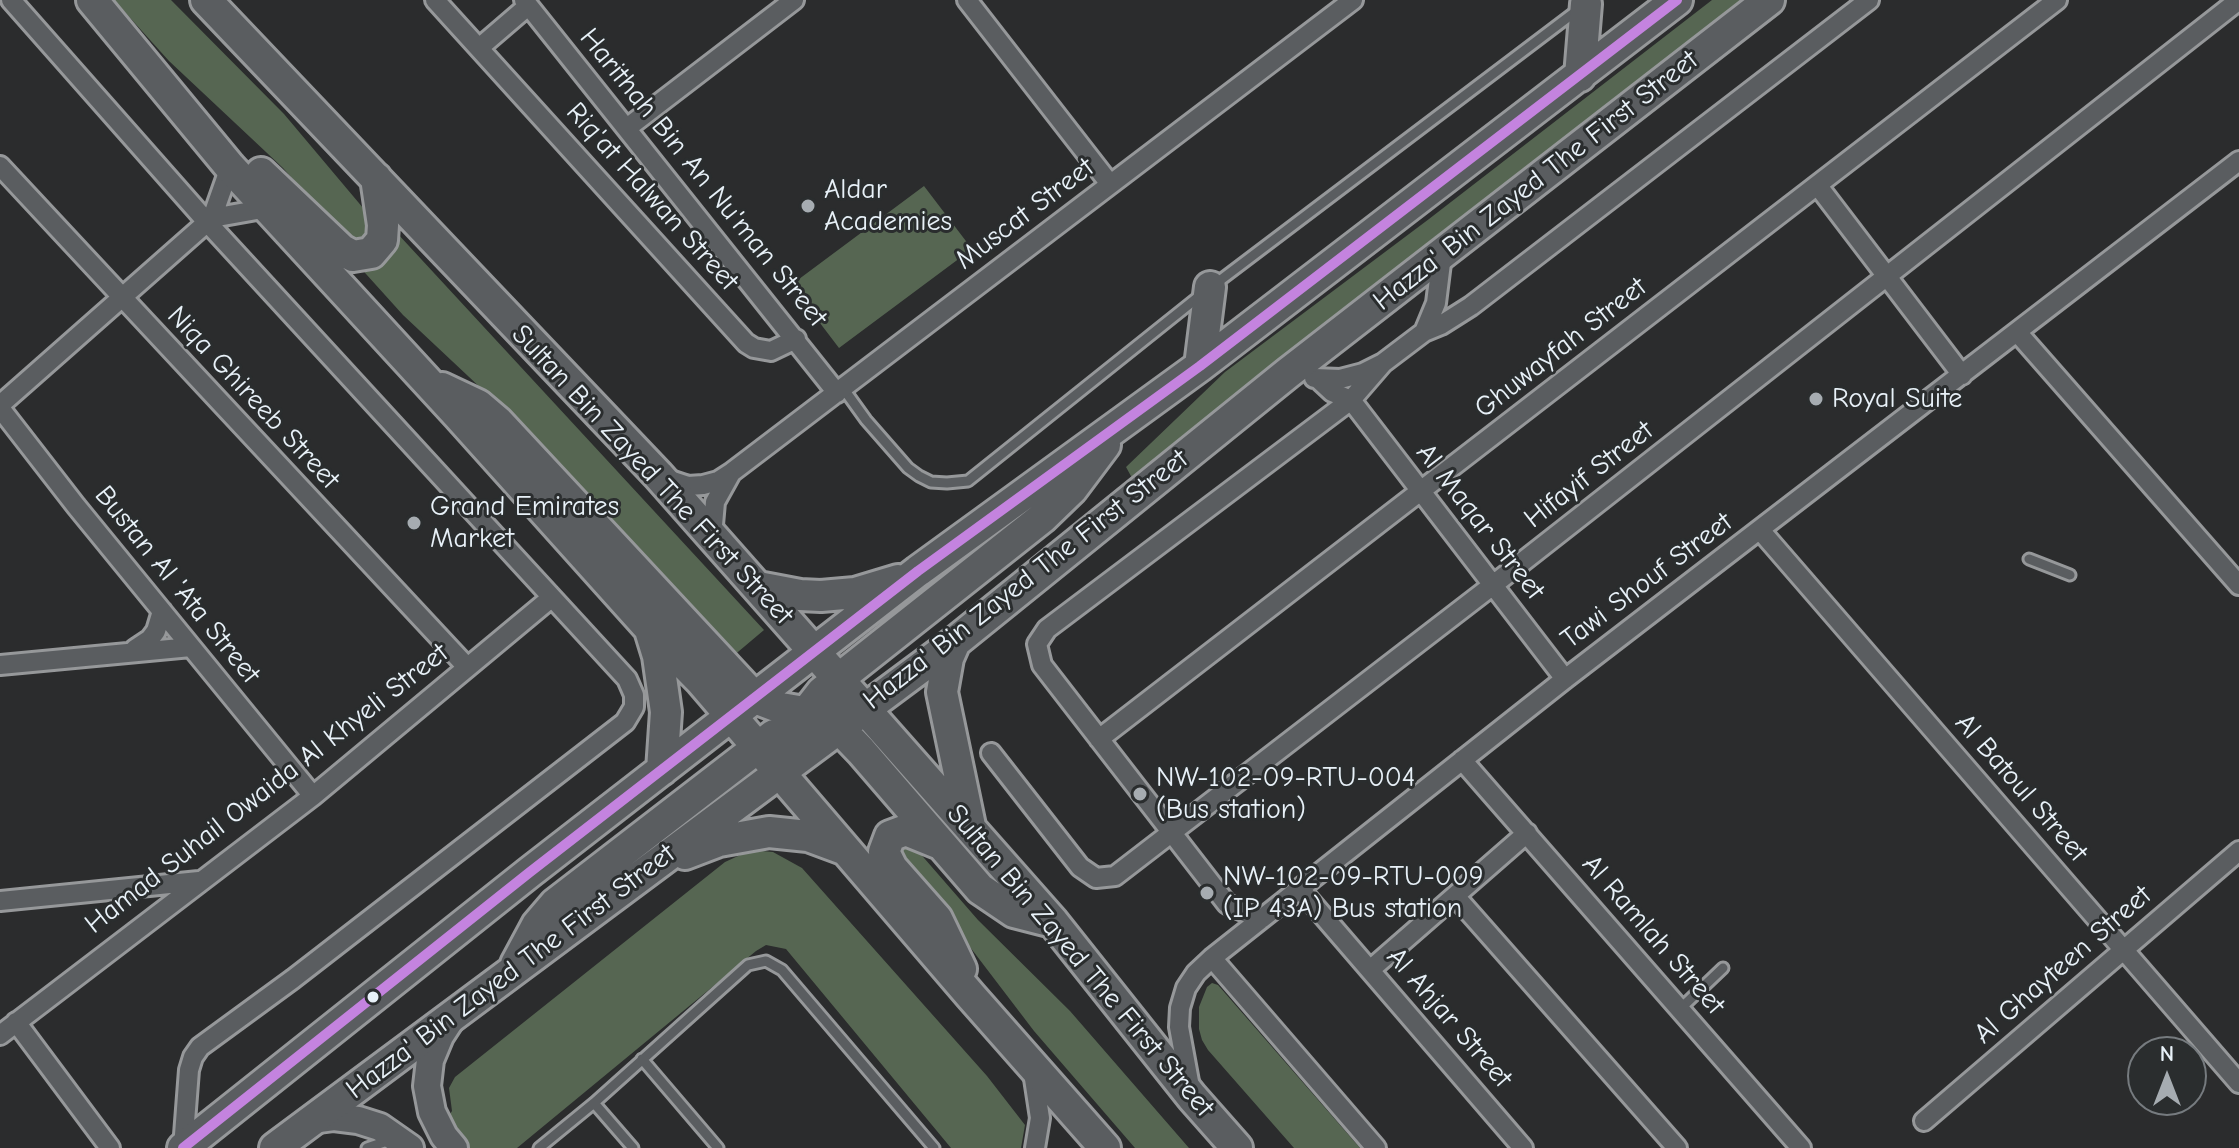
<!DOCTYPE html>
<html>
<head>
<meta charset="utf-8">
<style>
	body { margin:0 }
	#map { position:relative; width:2239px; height:1148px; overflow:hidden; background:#2b2c2d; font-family:"Comic Neue",sans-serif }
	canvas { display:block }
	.north { position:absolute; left:2127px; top:1036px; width:80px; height:80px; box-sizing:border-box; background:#2a2d2e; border:2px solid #767b7f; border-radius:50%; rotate:0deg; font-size:22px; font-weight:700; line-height:32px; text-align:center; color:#e8f1f8 }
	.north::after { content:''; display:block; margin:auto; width:28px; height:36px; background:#a6acb1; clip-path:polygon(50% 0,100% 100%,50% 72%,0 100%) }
</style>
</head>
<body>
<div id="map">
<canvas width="2239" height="1148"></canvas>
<div class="north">N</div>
</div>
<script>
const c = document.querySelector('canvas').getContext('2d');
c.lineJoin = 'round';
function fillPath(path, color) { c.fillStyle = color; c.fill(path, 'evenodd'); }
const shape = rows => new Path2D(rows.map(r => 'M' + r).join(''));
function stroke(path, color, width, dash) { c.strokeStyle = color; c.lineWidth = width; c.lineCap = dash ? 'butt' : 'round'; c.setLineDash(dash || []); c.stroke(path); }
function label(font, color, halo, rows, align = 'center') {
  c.font = font + ' "Comic Neue",sans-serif'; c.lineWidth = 6; c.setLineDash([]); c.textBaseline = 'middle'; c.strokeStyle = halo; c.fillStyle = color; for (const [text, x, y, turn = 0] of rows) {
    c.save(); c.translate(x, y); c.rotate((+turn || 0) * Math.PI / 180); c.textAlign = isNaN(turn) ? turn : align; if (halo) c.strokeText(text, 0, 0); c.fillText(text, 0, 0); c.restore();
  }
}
fillPath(shape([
	[114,0,171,0,284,114,369,215,374,222,363,243,346,239,283,168,169,61],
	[1712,0,1742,0,1132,478,1126,467,1225,372,1429,219],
	[924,186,972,249,839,348,791,285],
	[397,233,764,630,732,657,501,407,403,315,357,264],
	[911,843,978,920,1070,1011,1189,1148,1135,1148,1034,1031,893,846],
	[751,850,773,852,802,868,987,1076,1025,1125,1021,1148,951,1148,786,949,766,945,756,951,517,1148,469,1148,446,1120,452,1111,449,1088,455,1077,725,862],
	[1212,983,1218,985,1360,1148,1294,1148,1208,1050,1202,1040,1199,1029,1199,1007,1207,987]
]), '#566652');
const lane = shape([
	[1214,285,1579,9],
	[843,388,866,420,908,468,919,476,931,482,947,483,968,481,1202,294],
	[2029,559,2070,575],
	[1680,1009,1723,968],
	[642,1059,718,1148],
	[594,1103,633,1148],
	[367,1148,390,1140],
	[539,1148,594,1103,748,965,766,961,782,970,934,1148]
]);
const street = shape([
	[11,0,207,222,627,679,634,695,634,707,625,722,293,979,200,1047,193,1057,189,1070,183,1148],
	[435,0,746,343,754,348,771,351,796,339],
	[524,0,837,393],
	[967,0,1110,184],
	[479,48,528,6],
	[627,128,794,0],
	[0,166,467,667],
	[1818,186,1962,375],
	[212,218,268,208],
	[1424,332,1441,325,1471,306,1869,0],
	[2017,332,2239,585],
	[1314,378,1340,379,1363,373,1383,363,1424,332,1436,303,1442,255],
	[1318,379,1332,392,1351,400,1565,679],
	[0,405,212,218,230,167],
	[0,408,76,506,313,796],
	[667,479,688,486,703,485,718,481,732,472,1353,0],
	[1760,530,2239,1083],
	[712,536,715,502,730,475],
	[135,649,150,639,156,631,162,611],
	[0,665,191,647],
	[1099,739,2057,0],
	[991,753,1080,867,1096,878,1115,876,1493,585,2239,0],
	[1462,760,1801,1148],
	[1300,889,1523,1148],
	[1455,896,1677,1148],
	[0,901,199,881],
	[1261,919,1227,904,1042,665,1037,644,1047,629,1351,400,1383,363],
	[1212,958,1376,1148],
	[1370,970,1527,833],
	[16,1022,110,1148],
	[0,1035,313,796,551,598],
	[1033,1072,1040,1118,1035,1148],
	[1190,1087,1179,1027,1180,1008,1186,988,1196,973,1212,958,1565,679,2239,161],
	[1924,1121,2239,851]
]);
const secondary = shape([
	[453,1016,440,1036,430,1060,427,1086,432,1112,444,1136,454,1148],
	[311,1120,334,1117,358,1120,380,1127,410,1148]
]);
const primary = shape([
	[92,0,230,167,458,415,649,628,701,681,971,996,1105,1148],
	[206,0,658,475,1053,922,1192,1097,1237,1148],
	[1580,76,1586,4],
	[261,173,342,250,353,256,371,253,382,240,383,225,376,178],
	[1200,366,1210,287],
	[442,388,478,405,498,422,755,698,781,708,804,712,834,713,861,708],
	[758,587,800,595,821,596,855,593,898,580],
	[650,630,658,656,666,712,662,770],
	[955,642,948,658,942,692,970,826],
	[820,719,838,727,861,751,980,889,1014,912,1053,922],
	[778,772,794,728,822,692,1042,518,1072,489,1105,445],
	[938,843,906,830,890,836,884,852,892,868,937,919,961,969],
	[685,854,719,841,769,832,808,836,843,849],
	[516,964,537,925,555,904,774,735],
	[183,1148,530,872,918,571,1200,366,1677,0],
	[275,1148,955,642,1288,373,1769,0]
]);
stroke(lane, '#96989a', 15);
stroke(street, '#96989a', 24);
stroke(secondary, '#96989a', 32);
stroke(primary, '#96989a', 36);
stroke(lane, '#5a5d60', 9);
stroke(street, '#5a5d60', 18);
stroke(secondary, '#5a5d60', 26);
stroke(primary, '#5a5d60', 30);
stroke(shape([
	[183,1148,530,872,918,571,1200,366,1677,0]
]), '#c483df', 10);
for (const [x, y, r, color] of [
	[808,206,8,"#a6acb1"],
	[1816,399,8,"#a6acb1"],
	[414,523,8,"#a6acb1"],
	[1140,794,8,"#a6acb1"],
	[1207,893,8,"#a6acb1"],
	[373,997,7,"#e8f1f8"]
]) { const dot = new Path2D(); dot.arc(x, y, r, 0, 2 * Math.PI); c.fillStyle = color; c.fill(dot); stroke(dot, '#2a2d2e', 3); }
label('28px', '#e8f1f8', '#2a2d2e', [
	["Harithah Bin An Nu'man Street",703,178,51],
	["Hazza' Bin Zayed The First Street",1536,181,-38],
	["Riq'at Halwan Street",652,197,48],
	["Muscat Street",1025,214,-37],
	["Ghuwayfah Street",1561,348,-38],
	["Niqa Ghireeb Street",253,398,47],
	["Sultan Bin Zayed The First Street",652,475,47],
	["Hifayif Street",1589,475,-38],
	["Al Maqar Street",1480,522,52],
	["Hazza' Bin Zayed The First Street",1026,580,-38],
	["Tawi Shouf Street",1647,581,-37],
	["Bustan Al 'Ata Street",177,585,51],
	["Al Batoul Street",2021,788,49],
	["Hamad Suhail Owaida Al Khyeli Street",267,789,-38],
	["Al Ramlah Street",1653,935,49],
	["Sultan Bin Zayed The First Street",1080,961,50],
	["Al Ghayteen Street",2063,965,-41],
	["Hazza' Bin Zayed The First Street",511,972,-37],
	["Al Ahjar Street",1449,1018,49]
]);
label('28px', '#e8f1f8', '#2a2d2e', [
	["Aldar",824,190],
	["Academies",824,222],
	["Royal Suite",1832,399],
	["Grand Emirates",430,507],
	["Market",430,539],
	["NW-102-09-RTU-004",1156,778],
	["(Bus station)",1156,810],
	["NW-102-09-RTU-009",1223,877],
	["(IP 43A) Bus station",1223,909]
], 'left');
</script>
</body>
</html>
